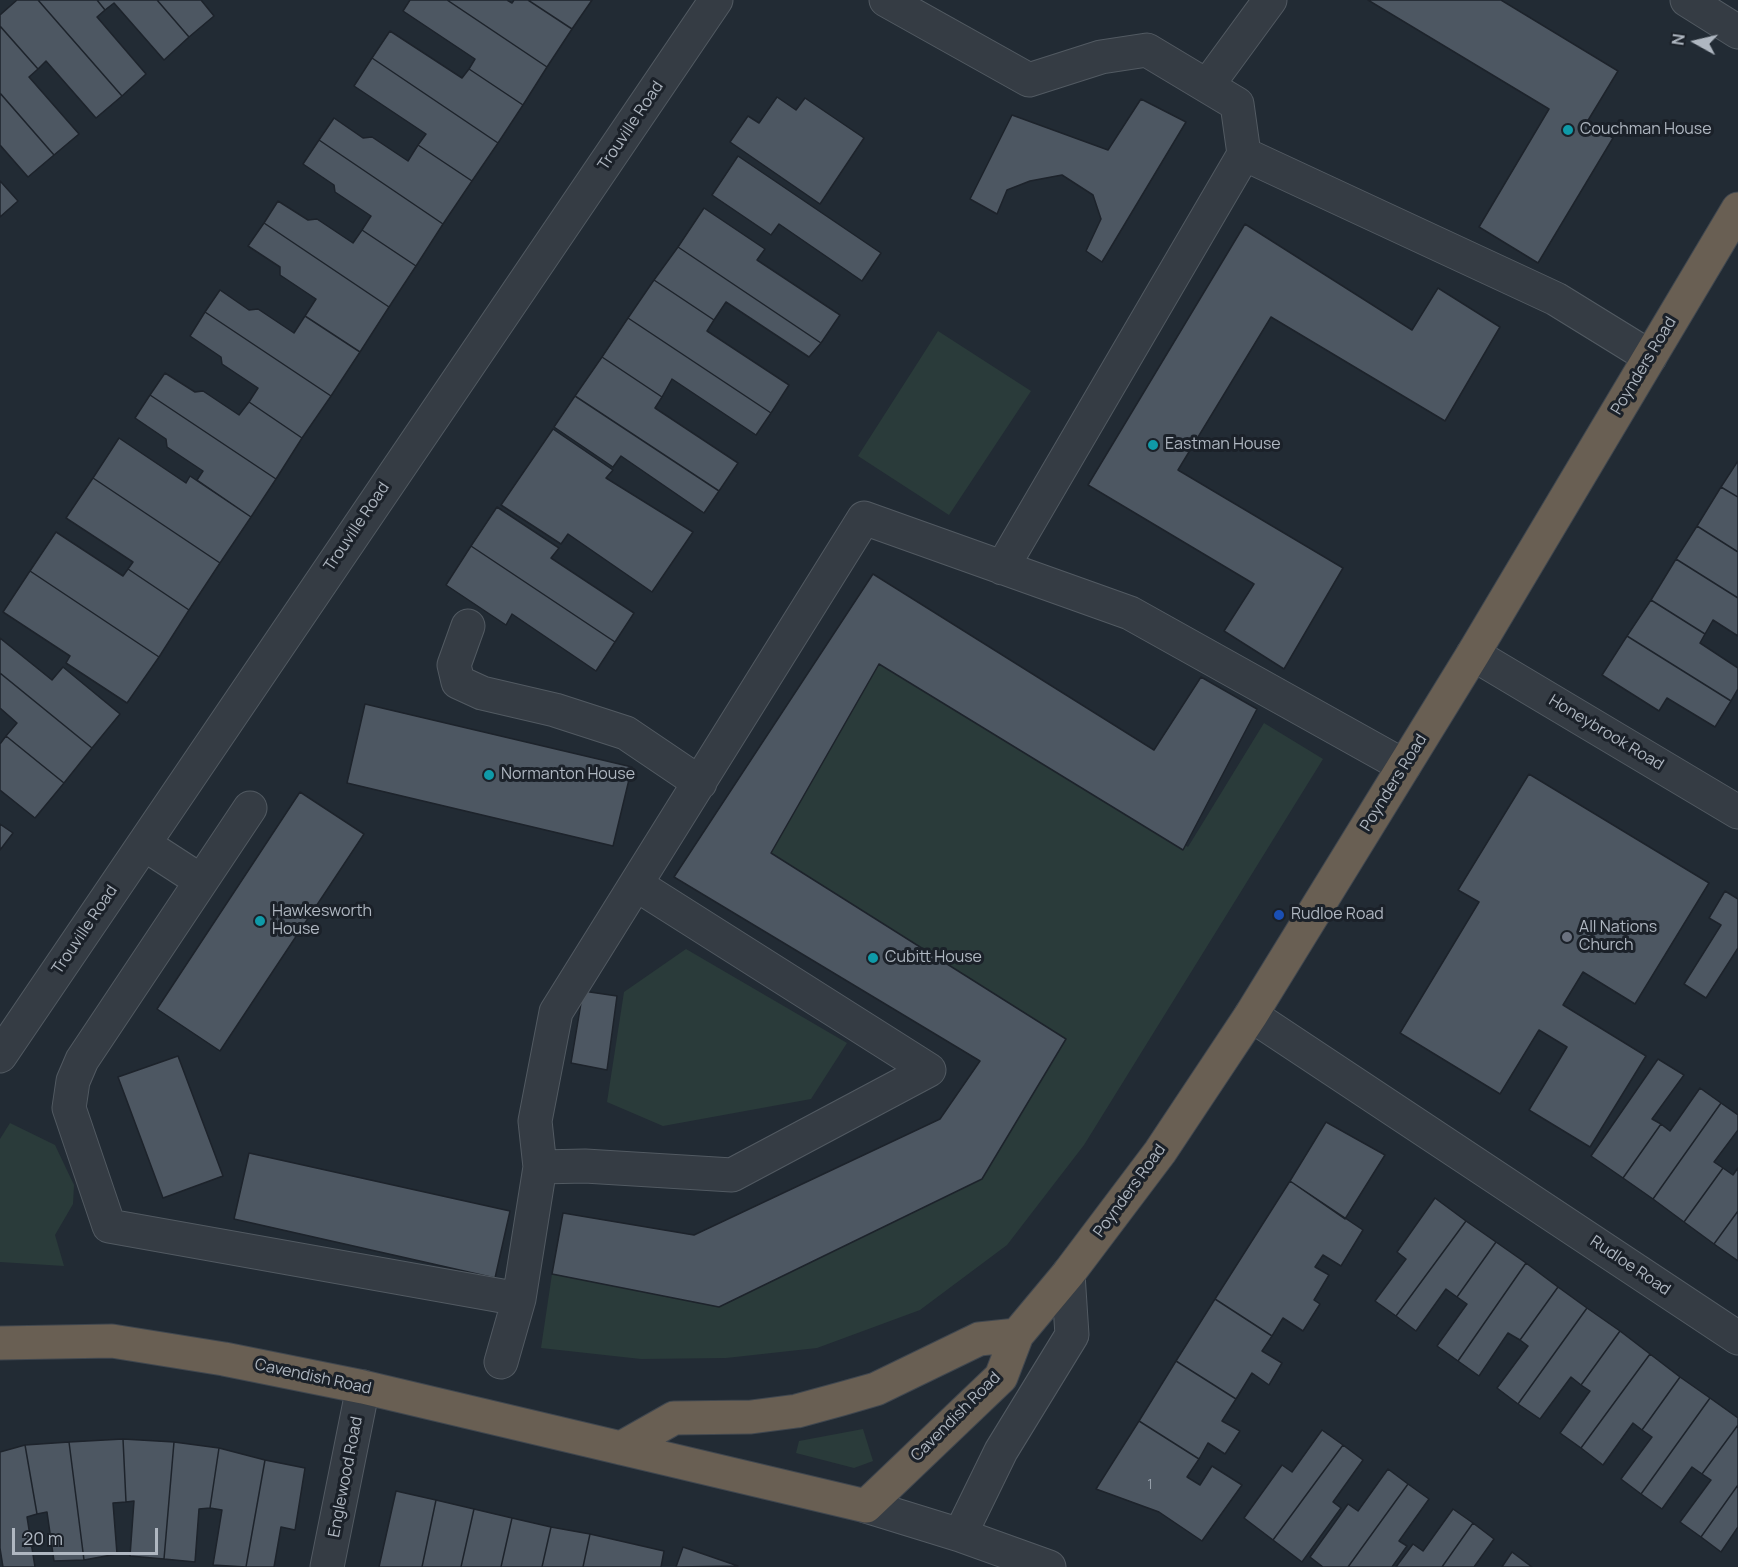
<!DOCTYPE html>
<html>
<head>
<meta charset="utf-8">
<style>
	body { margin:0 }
	#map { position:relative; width:1738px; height:1567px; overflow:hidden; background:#222b34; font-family:Manrope,sans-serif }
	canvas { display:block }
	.north { position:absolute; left:1666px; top:12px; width:60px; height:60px; -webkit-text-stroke:4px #1b2129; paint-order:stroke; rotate:278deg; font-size:16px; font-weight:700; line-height:24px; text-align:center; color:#afb7c1 }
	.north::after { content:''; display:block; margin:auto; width:21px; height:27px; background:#afb7c1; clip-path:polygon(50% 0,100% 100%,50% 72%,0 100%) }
	.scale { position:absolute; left:12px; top:1528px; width:146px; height:27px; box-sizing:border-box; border:3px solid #afb7c1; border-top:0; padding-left:8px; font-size:18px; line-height:21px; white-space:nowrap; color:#afb7c1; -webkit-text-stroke:4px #1b2129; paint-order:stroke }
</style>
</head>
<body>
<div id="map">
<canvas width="1738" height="1567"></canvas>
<div class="north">N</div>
<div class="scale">20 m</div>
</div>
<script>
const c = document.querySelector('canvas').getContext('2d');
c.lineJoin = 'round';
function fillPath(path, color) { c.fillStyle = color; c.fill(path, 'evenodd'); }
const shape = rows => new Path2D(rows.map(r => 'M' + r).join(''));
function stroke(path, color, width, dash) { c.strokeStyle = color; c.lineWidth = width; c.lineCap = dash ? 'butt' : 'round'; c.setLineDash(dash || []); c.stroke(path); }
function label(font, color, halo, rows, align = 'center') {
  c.font = font + ' Manrope,sans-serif'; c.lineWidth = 6; c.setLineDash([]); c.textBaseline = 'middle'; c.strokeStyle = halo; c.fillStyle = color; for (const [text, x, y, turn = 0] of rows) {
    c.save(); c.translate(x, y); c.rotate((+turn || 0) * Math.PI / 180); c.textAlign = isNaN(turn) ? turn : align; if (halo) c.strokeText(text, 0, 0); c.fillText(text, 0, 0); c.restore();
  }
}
fillPath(shape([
	[938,331,1031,391,949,515,858,456],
	[879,664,1188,847,1264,723,1323,759,1084,1145,1007,1245,920,1310,817,1348,726,1358,641,1359,541,1348,552,1274,719,1307,982,1179,1066,1039,771,853],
	[686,949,847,1043,811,1099,663,1126,607,1102,624,992],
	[10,1123,55,1145,74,1185,73,1204,55,1235,64,1266,0,1262,0,1139],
	[863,1429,873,1461,854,1468,796,1453,799,1441]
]), '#2a3b3a');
const building = shape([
	[17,0,38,0,122,96,96,118,46,61,38,69,0,26,0,15,17,0],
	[38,0,97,0,105,10,97,17,146,74,122,96,38,0],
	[97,0,157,0,189,37,164,60,114,3,105,10,97,0],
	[157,0,201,0,214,16,189,37,157,0],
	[410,0,447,0,547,67,523,105,469,69,475,59,403,11,410,0],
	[447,0,507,0,512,3,514,0,528,0,572,29,547,67,447,0],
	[528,0,592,0,572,29,528,0],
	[1368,0,1501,0,1618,71,1587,122,1613,138,1538,263,1479,227,1549,109,1368,0],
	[0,26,38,69,29,77,79,134,54,155,0,93,0,26],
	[390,31,462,78,469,69,523,105,498,143,372,58,390,31],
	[372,58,498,143,472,181,418,145,426,134,354,86,372,58],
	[0,93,54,155,28,177,0,145,0,93],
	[777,97,796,110,805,98,864,138,820,204,730,142,748,116,759,123,777,97],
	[1141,99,1186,122,1102,262,1086,251,1101,219,1093,195,1062,175,1030,181,1007,190,997,214,970,199,1012,115,1108,150,1141,99],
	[334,118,363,138,372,137,408,161,418,145,472,181,443,224,319,140,334,118],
	[319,140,443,224,416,266,362,230,371,216,335,192,334,185,303,164,319,140],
	[738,156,881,253,862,281,779,224,771,235,712,195,738,156],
	[0,181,18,201,0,217,0,181],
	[278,201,308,220,317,219,353,243,362,230,416,266,389,307,264,223,278,201],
	[704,208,765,249,757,260,840,315,821,343,678,247,704,208],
	[264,223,389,307,360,352,305,316,316,299,280,275,280,267,248,246,264,223],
	[1245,224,1412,330,1438,288,1500,327,1445,421,1271,317,1178,470,1343,568,1284,669,1224,631,1254,584,1088,485,1245,224],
	[678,247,821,343,809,357,726,302,714,320,654,280,678,247],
	[654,280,714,320,707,331,789,385,771,413,628,318,654,280],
	[220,290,249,310,258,309,294,333,305,316,360,352,331,396,205,312,220,290],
	[205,312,331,396,302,438,249,402,258,388,222,364,221,357,190,336,205,312],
	[628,318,771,413,756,435,672,379,662,397,602,357,628,318],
	[602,357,662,397,655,408,738,463,719,491,575,396,602,357],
	[165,373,195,392,203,391,239,415,249,402,302,438,276,479,150,395,165,373],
	[150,395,276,479,251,517,197,480,203,471,167,447,166,439,135,418,150,395],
	[575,396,719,491,704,513,621,456,613,467,554,427,575,396],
	[553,429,613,470,606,478,693,532,652,592,568,534,561,544,501,505,553,429],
	[119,438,186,483,190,476,251,517,220,563,93,478,119,438],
	[1738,461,1738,497,1721,487,1738,461],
	[93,478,220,563,189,610,128,569,133,562,66,518,93,478],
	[1721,487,1738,497,1738,552,1697,526,1721,487],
	[497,507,559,548,551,558,634,613,615,642,471,546,497,507],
	[1697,526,1738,552,1738,598,1676,559,1697,526],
	[56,532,123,576,128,569,189,610,159,657,30,571,56,532],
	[471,546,615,642,596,671,512,614,506,625,446,585,471,546],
	[1676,559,1738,598,1738,636,1713,620,1705,634,1651,600,1676,559],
	[30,571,159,657,127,703,66,663,70,656,3,612,30,571],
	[873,574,1154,750,1201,677,1257,709,1183,850,879,664,771,853,1066,1039,982,1179,719,1307,552,1274,563,1213,694,1235,940,1119,980,1061,674,877,873,574],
	[1651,600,1705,634,1700,643,1738,668,1738,689,1731,701,1627,636,1651,600],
	[1627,636,1731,701,1715,727,1667,698,1659,711,1602,675,1627,636],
	[0,638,52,680,63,667,120,714,92,748,0,673,0,638],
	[0,673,92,748,64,783,6,736,17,723,0,708,0,673],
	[365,704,632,767,613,846,347,783,365,704],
	[6,736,64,783,35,818,0,790,0,744,6,736],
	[1529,774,1709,883,1635,1004,1583,972,1563,1005,1646,1056,1590,1147,1529,1110,1567,1047,1539,1030,1500,1094,1400,1033,1479,902,1458,890,1529,774],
	[300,792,364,834,220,1051,157,1009,300,792],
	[0,824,13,833,0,850,0,824],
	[1725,891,1738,899,1738,948,1706,998,1684,984,1721,925,1709,918,1725,891],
	[583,991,617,996,607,1070,571,1063,583,991],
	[178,1056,223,1176,163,1198,118,1077,178,1056],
	[1658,1059,1684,1075,1652,1119,1661,1124,1623,1178,1591,1156,1658,1059],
	[1700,1088,1721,1103,1653,1199,1623,1178,1661,1124,1670,1131,1700,1088],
	[1721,1103,1738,1115,1738,1130,1714,1162,1723,1168,1684,1222,1653,1199,1721,1103],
	[1326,1122,1385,1155,1345,1219,1290,1181,1326,1122],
	[249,1153,510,1211,495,1278,234,1219,249,1153],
	[1723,1168,1733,1175,1738,1168,1738,1211,1714,1244,1684,1222,1723,1168],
	[1290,1181,1363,1230,1341,1266,1323,1255,1315,1267,1329,1275,1314,1300,1320,1304,1303,1331,1283,1318,1272,1336,1215,1299,1290,1181],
	[1435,1198,1466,1221,1396,1316,1375,1301,1406,1259,1397,1252,1435,1198],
	[1738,1211,1738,1261,1714,1244,1738,1211],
	[1466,1221,1496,1242,1457,1297,1446,1289,1416,1331,1396,1316,1466,1221],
	[1496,1242,1526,1263,1458,1361,1437,1346,1467,1304,1457,1297,1496,1242],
	[1526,1263,1558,1287,1520,1340,1508,1333,1479,1376,1458,1361,1526,1263],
	[1558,1287,1587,1308,1518,1404,1497,1388,1528,1346,1520,1340,1558,1287],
	[1215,1299,1272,1336,1262,1351,1282,1363,1269,1385,1252,1373,1236,1399,1176,1361,1215,1299],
	[1587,1308,1620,1331,1581,1385,1571,1377,1540,1419,1518,1404,1587,1308],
	[1620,1331,1650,1354,1581,1448,1560,1433,1590,1391,1581,1385,1620,1331],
	[1650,1354,1680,1377,1642,1430,1633,1423,1603,1465,1581,1448,1650,1354],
	[1176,1361,1236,1399,1222,1421,1240,1431,1225,1454,1208,1443,1199,1459,1139,1421,1176,1361],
	[1680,1377,1710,1398,1641,1494,1621,1479,1652,1437,1642,1430,1680,1377],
	[1710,1398,1738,1418,1738,1425,1702,1474,1692,1467,1662,1509,1641,1494,1710,1398],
	[1139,1421,1199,1459,1187,1477,1200,1485,1212,1466,1242,1485,1202,1541,1159,1512,1096,1489,1139,1421],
	[1738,1425,1738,1485,1701,1537,1680,1522,1711,1480,1702,1474,1738,1425],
	[1322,1430,1343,1445,1273,1540,1244,1518,1282,1465,1292,1472,1322,1430],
	[123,1439,126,1502,113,1503,117,1554,84,1560,69,1442,123,1439],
	[123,1439,174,1442,164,1559,130,1556,134,1501,126,1502,123,1439],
	[69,1442,84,1560,54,1561,47,1512,37,1514,25,1445,69,1442],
	[174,1442,219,1448,210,1508,199,1509,195,1562,164,1559,174,1442],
	[25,1445,37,1514,27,1517,35,1567,3,1567,0,1548,0,1452,25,1445],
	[1343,1445,1363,1460,1333,1502,1341,1508,1302,1562,1273,1540,1343,1445],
	[219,1448,265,1460,246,1567,213,1565,222,1510,210,1508,219,1448],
	[265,1460,305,1468,295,1530,281,1527,274,1567,246,1567,265,1460],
	[1388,1469,1408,1484,1348,1567,1323,1567,1310,1557,1348,1504,1358,1511,1388,1469],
	[1408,1484,1429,1499,1399,1541,1407,1546,1392,1567,1348,1567,1408,1484],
	[1738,1485,1738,1527,1721,1552,1701,1537,1738,1485],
	[396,1491,436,1500,422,1567,379,1567,396,1491],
	[436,1500,474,1509,461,1567,422,1567,436,1500],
	[474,1509,512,1518,501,1567,461,1567,474,1509],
	[1453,1509,1473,1523,1442,1567,1396,1567,1413,1544,1423,1551,1453,1509],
	[512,1518,551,1527,542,1567,501,1567,512,1518],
	[1473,1523,1494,1539,1474,1567,1442,1567,1473,1523],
	[551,1527,590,1534,583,1567,542,1567,551,1527],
	[590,1534,664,1551,661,1567,583,1567,590,1534],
	[683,1547,738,1566,676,1567,683,1547],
	[1512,1552,1532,1567,1502,1567,1512,1552]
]);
fillPath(building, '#4d5762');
stroke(building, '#1d232b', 1.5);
const minor = shape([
	[886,0,1029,80,1101,57,1147,50,1237,104,1244,154],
	[1687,0,1738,32],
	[1207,86,1270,0],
	[1002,568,1244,154,1556,299,1650,357],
	[468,626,454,665,458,682,482,693,555,710,626,733,700,783],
	[1473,654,1738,812],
	[250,808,82,1060,73,1081,69,1108,109,1226,519,1299],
	[144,844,201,881],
	[1251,1015,1738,1338],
	[0,1056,716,0],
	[540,1167,585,1166,732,1175,929,1070,637,885],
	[501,1362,519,1299,540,1167,535,1121,556,1012,864,518,1130,613,1404,766],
	[866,1506,960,1535,1049,1567],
	[960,1535,1001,1451,1072,1335,1068,1274],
	[327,1567,363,1387]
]);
const highway = shape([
	[0,1343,112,1341,224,1359,363,1387,866,1506,1001,1377,1017,1335,1068,1274,1160,1152,1251,1015,1473,654,1738,209],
	[621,1448,674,1418,751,1417,797,1411,841,1399,876,1389,979,1339,1017,1335]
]);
stroke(minor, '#525a62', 35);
stroke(highway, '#40474f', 35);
stroke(minor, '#353c44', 33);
stroke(highway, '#695f53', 33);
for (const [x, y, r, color] of [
	[1568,130,6,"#0f9aa8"],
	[1153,445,6,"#0f9aa8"],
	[489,775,6,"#0f9aa8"],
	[1279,915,6,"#1a4fb4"],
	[260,921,6,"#0f9aa8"],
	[1567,937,6,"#6b7280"],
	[873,958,6,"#0f9aa8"]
]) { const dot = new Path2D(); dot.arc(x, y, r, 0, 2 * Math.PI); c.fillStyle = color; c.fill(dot); stroke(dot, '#1b2129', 2); }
label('14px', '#969fa9', null, [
	["1",1150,1485]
]);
label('16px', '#afb7c1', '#1b2129', [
	["Trouville Road",631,126,-56],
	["Poynders Road",1644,366,-59],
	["Trouville Road",357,527,-56],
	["Honeybrook Road",1606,733,31],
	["Poynders Road",1394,783,-58],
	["Trouville Road",85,930,-56],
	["Poynders Road",1130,1191,-54],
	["Rudloe Road",1630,1266,34],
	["Cavendish Road",313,1377,12],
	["Cavendish Road",956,1417,-45],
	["Englewood Road",346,1477,-79]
]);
label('16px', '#afb7c1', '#1b2129', [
	["Couchman House",1580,130],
	["Eastman House",1165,445],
	["Normanton House",501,775],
	["Hawkesworth",272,912],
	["House",272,930],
	["Rudloe Road",1291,915],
	["All Nations",1579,928],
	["Church",1579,946],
	["Cubitt House",885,958]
], 'left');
</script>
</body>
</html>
